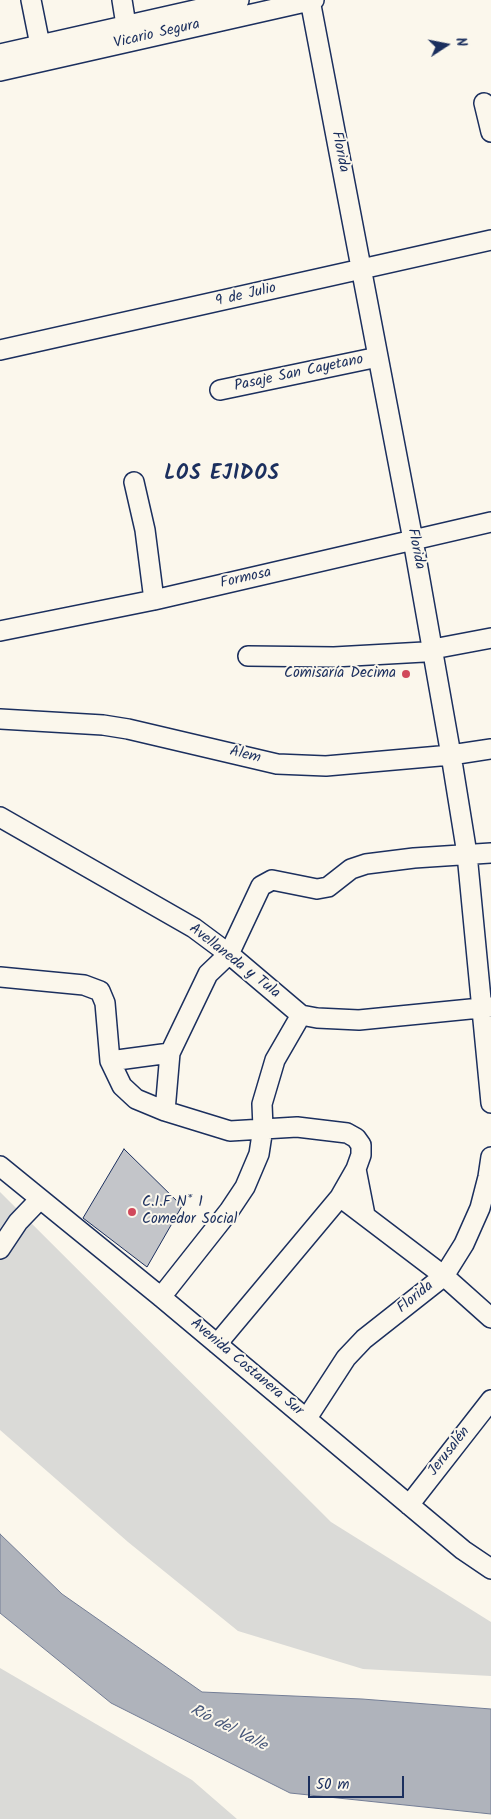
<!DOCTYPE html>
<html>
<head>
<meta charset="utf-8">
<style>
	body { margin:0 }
	#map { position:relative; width:491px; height:1819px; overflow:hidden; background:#fbf7ec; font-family:Kalam,sans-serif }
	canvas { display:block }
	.north { position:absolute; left:421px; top:20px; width:50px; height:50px; -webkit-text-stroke:4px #fbf7ec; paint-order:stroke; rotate:79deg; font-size:14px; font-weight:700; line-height:20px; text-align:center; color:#1b2f5e }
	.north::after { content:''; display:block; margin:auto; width:18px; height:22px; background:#1b2f5e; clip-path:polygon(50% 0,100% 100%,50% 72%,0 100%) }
	.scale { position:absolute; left:308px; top:1776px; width:96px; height:22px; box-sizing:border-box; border:2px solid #1b2f5e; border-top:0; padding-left:6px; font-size:15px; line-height:18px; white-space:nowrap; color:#1b2f5e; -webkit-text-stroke:4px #fbf7ec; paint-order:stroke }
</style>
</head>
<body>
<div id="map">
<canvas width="491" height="1819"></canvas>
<div class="north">N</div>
<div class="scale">50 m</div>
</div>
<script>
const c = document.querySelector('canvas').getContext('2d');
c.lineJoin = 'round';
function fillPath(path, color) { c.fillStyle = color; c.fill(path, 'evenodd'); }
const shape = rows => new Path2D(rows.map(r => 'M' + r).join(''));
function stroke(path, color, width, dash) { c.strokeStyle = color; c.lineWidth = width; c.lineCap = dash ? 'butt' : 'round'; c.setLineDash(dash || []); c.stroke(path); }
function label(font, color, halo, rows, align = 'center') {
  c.font = font + ' Kalam,sans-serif'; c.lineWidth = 4; c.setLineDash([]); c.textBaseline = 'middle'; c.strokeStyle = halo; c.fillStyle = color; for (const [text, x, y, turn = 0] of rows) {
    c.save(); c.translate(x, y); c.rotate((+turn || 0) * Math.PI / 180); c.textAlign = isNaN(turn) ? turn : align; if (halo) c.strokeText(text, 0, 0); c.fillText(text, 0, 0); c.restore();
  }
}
fillPath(shape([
	[0,1192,331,1522,491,1622,491,1676,363,1669,238,1631,128,1542,0,1430],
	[0,1668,192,1780,237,1819,0,1819]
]), '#dadad7');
const water = shape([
	[0,1534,62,1594,202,1692,362,1699,491,1709,491,1814,290,1793,111,1703,0,1613,0,1534]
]);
fillPath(water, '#afb3bb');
stroke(water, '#747e96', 1);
const building = shape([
	[124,1149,182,1206,147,1267,83,1218,124,1149]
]);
fillPath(building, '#c3c5c9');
stroke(building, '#1b2f5e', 1);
const minor = shape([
	[31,0,40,45],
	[122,0,126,25],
	[310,0,413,540,451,755,467,854,491,1103],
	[0,54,239,0],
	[0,71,314,0],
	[484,103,491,132],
	[0,350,491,240],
	[220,390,378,357],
	[134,482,145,530,154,600],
	[0,631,154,600,491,522],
	[248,656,334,657,424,652,433,649,491,638],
	[0,719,103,725,128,729,277,764,326,766,451,755,491,749],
	[0,817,194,928,229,954,301,1015,317,1018,359,1020,491,1007],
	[0,977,84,985,100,991,105,1003,110,1061,122,1086,136,1099,165,1111,230,1131,297,1127,347,1133,356,1138,361,1145,361,1155,356,1169,340,1197,217,1344],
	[110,1061,170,1053],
	[165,1111,170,1053,208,974,229,954,261,886,272,880,317,889,328,887,351,869,366,864,414,858,491,853],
	[0,1166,161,1297,463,1550,491,1569],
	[356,1169,365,1215],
	[340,1197,444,1276,491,1318],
	[0,1249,18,1222,40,1199],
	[161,1297,229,1211,245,1187,259,1154,263,1128,262,1104,275,1060,301,1015],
	[307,1418,346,1358,364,1339,444,1276,464,1244,480,1208,488,1177,491,1157],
	[409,1505,491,1400]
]);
stroke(minor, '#1b2f5e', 22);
stroke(minor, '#fbf7ec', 19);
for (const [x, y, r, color] of [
	[406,674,5,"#d1495b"],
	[132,1212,5,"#d1495b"]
]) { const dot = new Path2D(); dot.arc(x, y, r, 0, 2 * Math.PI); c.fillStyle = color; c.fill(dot); stroke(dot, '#fbf7ec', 2); }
label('15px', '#1b2f5e', '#fbf7ec', [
	["Vicario Segura",157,35,-13],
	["Florida",339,152,79],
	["9 de Julio",246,296,-13],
	["Pasaje San Cayetano",299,374,-12],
	["Florida",415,549,79],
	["Formosa",246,579,-13],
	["Alem",245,756,14],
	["Avellaneda y Tula",234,962,38],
	["Florida",416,1298,-39],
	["Avenida Costanera Sur",246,1368,40],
	["Jerusalén",450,1452,-52]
]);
label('15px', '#1b2f5e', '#fbf7ec', [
	["Comisaría Decima",396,674],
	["C.I.F N* 1",142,1203,"left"],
	["Comedor Social",142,1220,"left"]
], 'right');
label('italic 16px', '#47577a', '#fbf7ec', [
	["Río del Valle",228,1729,27]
]);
c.letterSpacing = '1px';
label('bold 20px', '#1b2f5e', '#fbf7ec', [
	["LOS EJIDOS",222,476]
]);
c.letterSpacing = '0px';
</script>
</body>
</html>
